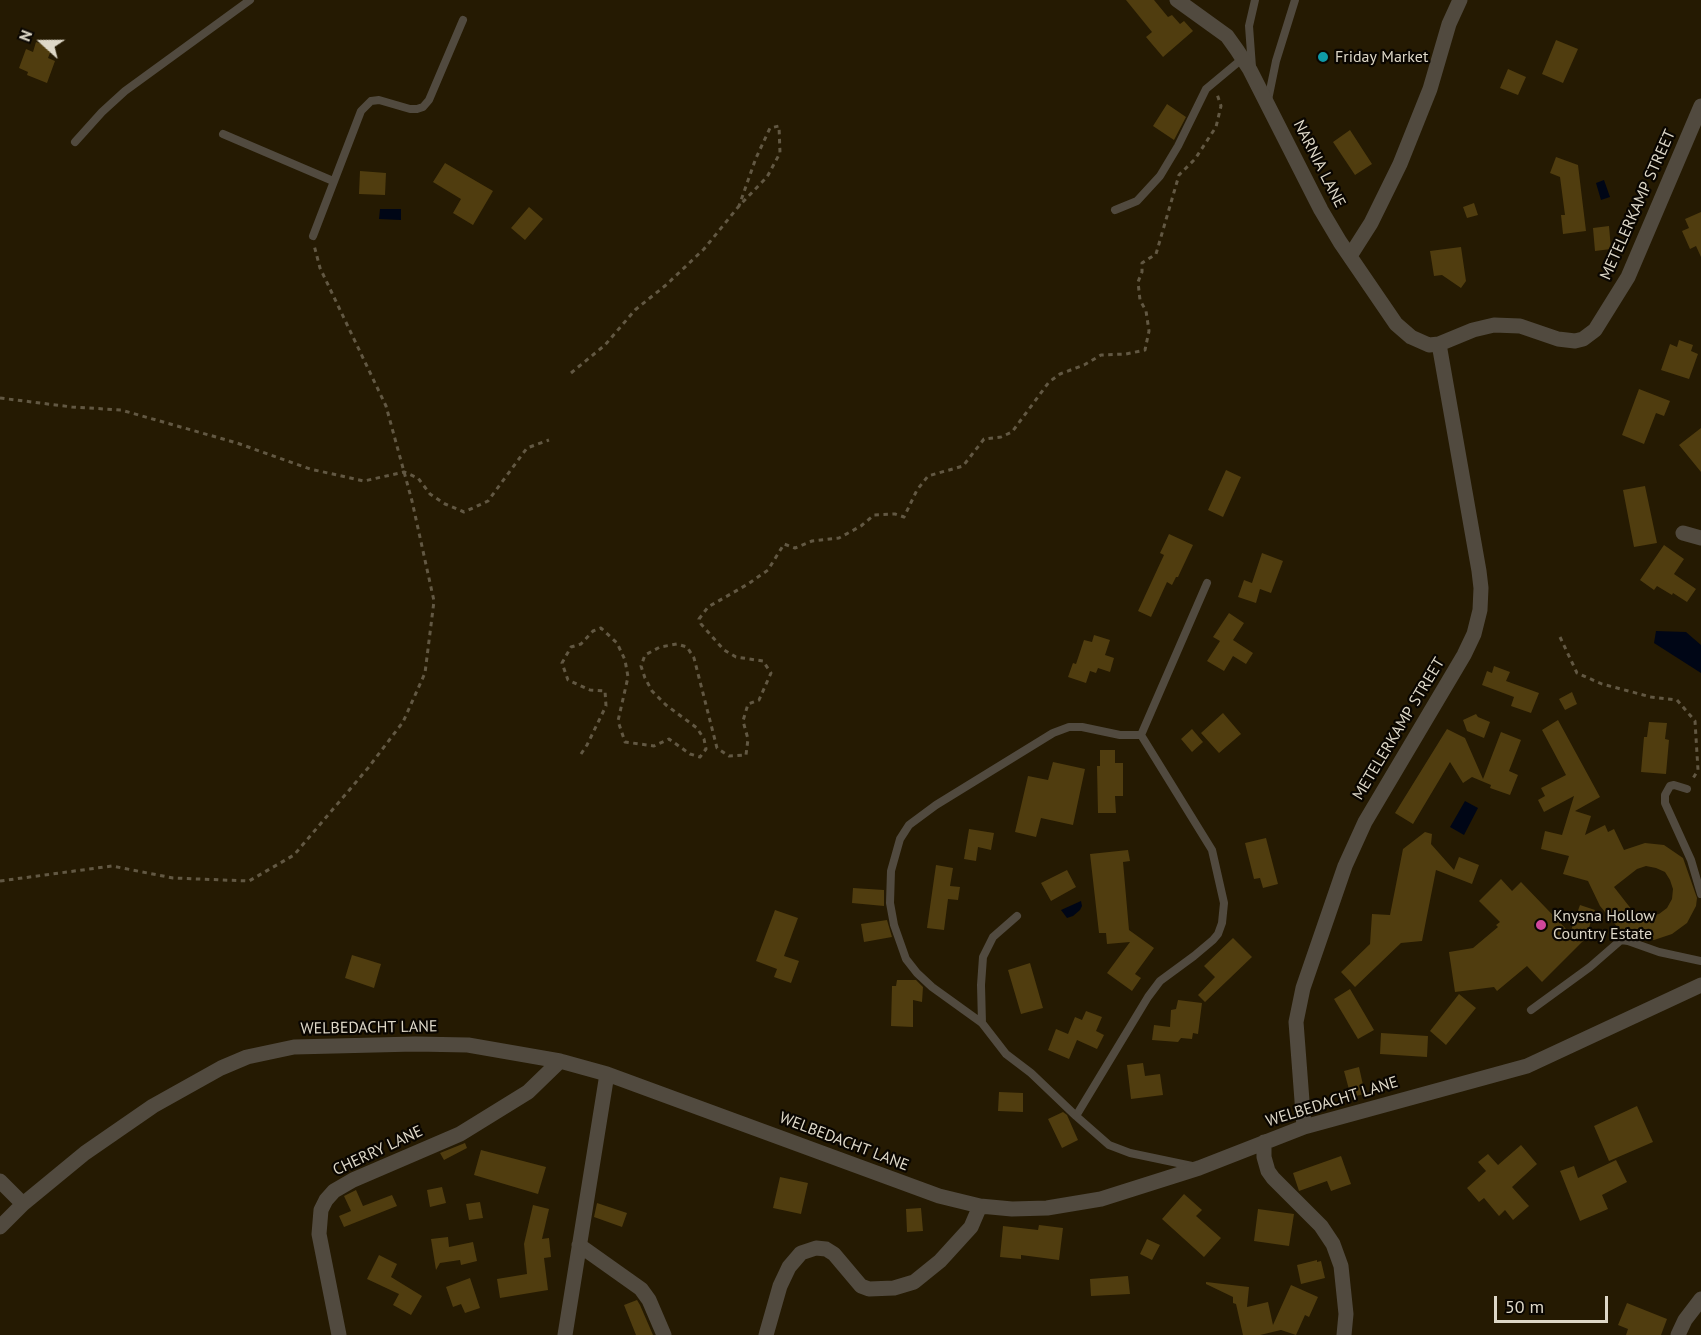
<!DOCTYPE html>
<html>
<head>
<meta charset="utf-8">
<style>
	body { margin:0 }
	#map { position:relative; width:1701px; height:1335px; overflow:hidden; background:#251a02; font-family:"PT Sans",sans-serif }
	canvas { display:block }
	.north { position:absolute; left:12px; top:12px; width:60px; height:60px; -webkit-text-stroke:4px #0a0601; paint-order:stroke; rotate:291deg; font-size:16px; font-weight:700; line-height:24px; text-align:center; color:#ded8c8 }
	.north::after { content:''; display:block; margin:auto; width:21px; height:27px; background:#ded8c8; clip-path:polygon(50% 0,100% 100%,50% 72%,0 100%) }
	.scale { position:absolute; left:1494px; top:1296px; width:114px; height:27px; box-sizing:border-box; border:3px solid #ded8c8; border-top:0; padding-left:8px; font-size:18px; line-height:21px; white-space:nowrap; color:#ded8c8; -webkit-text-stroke:4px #0a0601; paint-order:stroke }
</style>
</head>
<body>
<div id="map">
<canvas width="1701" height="1335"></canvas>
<div class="north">N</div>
<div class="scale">50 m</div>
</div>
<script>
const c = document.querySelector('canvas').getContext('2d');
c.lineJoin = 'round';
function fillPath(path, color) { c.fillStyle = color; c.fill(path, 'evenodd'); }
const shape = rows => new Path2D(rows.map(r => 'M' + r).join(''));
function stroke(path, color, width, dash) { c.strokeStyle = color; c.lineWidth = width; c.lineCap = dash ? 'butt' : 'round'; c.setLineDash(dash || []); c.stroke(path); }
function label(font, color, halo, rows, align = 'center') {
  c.font = font + ' "PT Sans",sans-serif'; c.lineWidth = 4.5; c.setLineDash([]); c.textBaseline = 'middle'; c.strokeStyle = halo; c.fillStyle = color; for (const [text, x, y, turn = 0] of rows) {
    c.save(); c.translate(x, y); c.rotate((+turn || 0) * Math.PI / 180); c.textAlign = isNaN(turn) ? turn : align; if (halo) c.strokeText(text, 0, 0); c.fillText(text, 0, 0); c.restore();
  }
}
fillPath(shape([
	[1604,180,1610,197,1601,200,1596,183],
	[380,209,401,209,401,220,379,219],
	[1656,631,1686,632,1701,645,1701,673,1654,643],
	[1465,801,1478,808,1464,835,1450,827],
	[1081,901,1082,906,1080,910,1073,916,1067,918,1061,910]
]), '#000616');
fillPath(shape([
	[1126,0,1154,0,1168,17,1172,15,1180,24,1184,21,1193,31,1163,57,1146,37,1152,32],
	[1556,40,1578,49,1563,83,1542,74],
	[36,42,52,48,48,58,55,61,47,83,27,75,28,72,19,68,26,49,33,52],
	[1508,69,1526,77,1518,95,1500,88],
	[1167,104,1186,117,1174,140,1153,126],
	[1350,130,1372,164,1355,175,1333,142],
	[1556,157,1578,165,1586,231,1563,234,1561,215,1565,215,1560,177,1550,173],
	[445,163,493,191,473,225,453,213,461,199,433,182],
	[360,171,386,173,385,195,359,194],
	[1474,203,1478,215,1467,218,1463,207],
	[529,207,543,219,525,240,511,228],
	[1701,212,1701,257,1696,246,1690,249,1682,231,1689,228,1685,219],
	[1609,226,1611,249,1595,251,1593,228],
	[1461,247,1466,281,1461,288,1442,275,1434,276,1430,251],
	[1679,340,1693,345,1691,351,1698,354,1689,379,1661,370,1670,344,1677,347],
	[1639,389,1670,401,1664,416,1656,413,1644,444,1622,435],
	[1701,428,1701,472,1679,445],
	[1226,470,1241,477,1223,517,1208,510],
	[1645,486,1657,543,1634,547,1623,490],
	[1169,534,1193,545,1178,577,1176,577,1172,585,1167,582,1151,617,1138,611,1164,555,1160,553],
	[1664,545,1684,559,1674,574,1696,589,1687,602,1673,593,1672,595,1657,586,1654,590,1640,580],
	[1262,553,1283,561,1271,593,1260,589,1256,603,1238,597,1244,580,1252,583],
	[1229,613,1244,623,1233,640,1253,653,1246,664,1233,656,1224,671,1207,661,1220,641,1213,637],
	[1094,635,1110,640,1105,655,1114,658,1110,672,1098,668,1096,673,1090,671,1086,683,1068,677,1073,663,1076,664,1084,640,1092,642],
	[1494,666,1510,672,1506,681,1539,693,1531,713,1511,706,1514,697,1482,685,1487,671,1492,673],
	[1572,692,1577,704,1565,710,1559,699],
	[1223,713,1241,734,1219,753,1201,733],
	[1476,714,1478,717,1490,722,1484,738,1467,731,1463,720],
	[1558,720,1600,797,1575,811,1591,816,1585,835,1605,825,1608,832,1614,829,1624,850,1645,843,1664,845,1683,858,1697,898,1696,906,1687,923,1672,934,1654,940,1638,938,1619,929,1600,906,1588,881,1563,874,1569,856,1541,849,1545,831,1562,835,1574,796,1544,812,1538,800,1545,796,1541,788,1566,775,1542,730],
	[1646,866,1656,868,1665,872,1670,880,1673,889,1672,899,1667,908,1659,914,1650,916,1640,915,1632,910,1614,887,1637,869],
	[1649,722,1667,723,1665,739,1669,740,1666,774,1641,772,1644,737,1647,737],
	[1192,729,1203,742,1192,752,1181,739],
	[1447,729,1465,738,1483,779,1501,732,1521,740,1509,771,1518,775,1510,795,1490,788,1491,785,1472,777,1463,783,1450,762,1413,824,1395,813],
	[1100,750,1115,750,1115,763,1123,763,1123,796,1115,796,1116,813,1098,813,1097,766,1100,766],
	[1053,762,1085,769,1073,825,1041,818,1036,837,1015,832,1028,776,1048,780],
	[969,829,994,833,991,850,978,847,976,861,964,859],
	[1425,832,1432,834,1431,844,1454,870,1459,857,1479,865,1472,884,1436,870,1422,941,1401,943,1355,987,1341,972,1370,944,1372,914,1390,915,1403,849],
	[1266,838,1278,884,1263,888,1260,878,1254,879,1245,843],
	[1128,850,1130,861,1123,862,1129,930,1154,948,1135,974,1141,978,1132,991,1107,973,1130,942,1107,944,1106,933,1099,933,1090,854],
	[936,865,953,868,950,886,960,887,958,900,948,899,944,930,927,928],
	[1067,870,1076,887,1051,901,1041,883],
	[1501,879,1512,891,1521,882,1570,933,1580,905,1595,910,1585,939,1542,982,1527,966,1497,991,1494,987,1455,992,1449,952,1473,948,1498,927,1496,925,1500,922,1479,901],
	[853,888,884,890,884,906,852,903],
	[775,910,798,918,784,956,799,961,791,983,774,977,777,969,756,961],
	[887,920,892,937,864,942,861,924],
	[1233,938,1252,957,1205,1002,1198,995,1215,977,1204,966],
	[352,955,381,964,374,988,345,978],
	[1030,963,1043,1008,1021,1014,1008,970],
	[897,980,916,980,923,987,922,1002,913,1000,913,1027,891,1026,892,986,896,986],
	[1350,989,1374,1030,1358,1039,1334,999],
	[1459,994,1476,1008,1446,1045,1430,1031],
	[1178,1000,1202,1003,1198,1034,1193,1033,1192,1039,1181,1038,1178,1042,1152,1040,1154,1025,1170,1027,1171,1010,1176,1009],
	[1086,1011,1102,1017,1096,1031,1104,1035,1097,1049,1077,1040,1069,1059,1048,1050,1056,1029,1068,1034,1075,1017,1082,1020],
	[1381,1033,1428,1036,1427,1057,1380,1054],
	[1143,1063,1145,1076,1160,1074,1163,1095,1131,1099,1127,1065],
	[1359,1067,1365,1094,1351,1097,1344,1071],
	[999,1092,1023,1093,1023,1112,998,1111],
	[1637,1106,1653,1142,1609,1161,1594,1126],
	[1063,1112,1067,1115,1078,1140,1062,1148,1048,1119],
	[465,1143,467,1148,444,1160,440,1153],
	[1521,1145,1537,1164,1512,1187,1529,1206,1513,1220,1505,1210,1499,1216,1484,1198,1479,1202,1467,1188,1486,1171,1478,1162,1488,1154,1498,1165],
	[481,1150,546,1167,538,1194,474,1175],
	[1341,1156,1351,1184,1331,1191,1327,1181,1299,1191,1293,1173],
	[1616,1160,1627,1182,1602,1195,1608,1209,1580,1221,1560,1171,1574,1166,1578,1178],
	[780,1177,808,1183,801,1214,773,1208],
	[442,1187,446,1203,430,1207,427,1190],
	[356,1190,363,1206,392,1195,397,1206,344,1227,339,1216,351,1211,344,1196],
	[1184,1194,1202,1210,1196,1216,1221,1238,1204,1257,1162,1219],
	[480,1202,483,1218,469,1220,466,1204],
	[597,1203,627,1213,622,1227,594,1217],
	[533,1205,549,1209,542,1239,549,1238,551,1257,544,1258,548,1290,500,1298,497,1279,527,1274,524,1244],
	[921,1208,923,1231,907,1232,906,1209],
	[1258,1209,1294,1214,1289,1246,1254,1241],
	[1039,1225,1063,1228,1059,1260,1021,1255,1021,1259,1000,1257,1003,1226,1038,1230],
	[448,1237,449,1247,473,1242,477,1261,461,1265,460,1260,440,1263,436,1270,431,1239],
	[1147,1239,1160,1245,1152,1260,1140,1254],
	[379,1255,397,1264,391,1277,422,1296,411,1315,393,1305,399,1294,367,1279],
	[1317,1260,1317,1262,1321,1261,1325,1278,1301,1284,1297,1265],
	[1128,1276,1130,1294,1091,1296,1090,1279],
	[470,1278,480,1308,465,1313,461,1304,453,1307,446,1287],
	[1206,1282,1249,1287,1247,1307,1268,1302,1273,1325,1291,1285,1318,1297,1309,1317,1305,1315,1296,1335,1281,1330,1260,1335,1243,1335,1236,1304,1233,1303,1233,1297,1206,1284],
	[637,1300,640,1305,653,1335,636,1335,624,1305],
	[1627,1303,1667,1319,1661,1335,1626,1335,1628,1329,1618,1325]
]), '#503d0f');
stroke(shape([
	[571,373,605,345,635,310,666,285,704,249,739,206,767,177,780,153,779,126,770,128,756,158,739,206],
	[0,398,72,407,121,410,237,443,310,469,364,481,404,472,418,478,430,494,445,504,464,512,488,501,527,448,549,440],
	[1560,637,1577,673,1602,684,1651,697,1677,700,1695,721,1698,770,1692,780],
	[581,754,587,745,606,706,605,691,590,690,568,680,562,663,571,647,581,644,593,631,601,628,617,643,625,660,628,677,618,721,625,742,654,746,669,739,690,754,700,757,706,749,704,739,697,728,666,705,652,691,645,678,641,666,645,655,660,647,677,644,687,647,694,658,717,748,729,756,746,755,748,739,743,721,748,704,759,700,771,673,763,661,736,657,724,650,701,624,699,619,708,607,748,584,768,570,784,544,795,548,812,541,839,538,861,526,874,515,895,514,904,517,917,490,928,476,963,466,984,439,1001,437,1012,432,1049,382,1060,374,1084,365,1101,355,1126,354,1145,350,1149,331,1146,311,1140,300,1138,282,1142,272,1142,263,1156,254,1179,175,1195,159,1216,127,1221,106,1217,94],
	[0,881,112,866,173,878,249,881,294,855,368,768,403,722,425,673,434,601,412,501,386,406,320,268,314,245]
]), '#625843', 3, [4.5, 4.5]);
stroke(shape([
	[1252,67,1249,26,1255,0],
	[1268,100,1276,61,1295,0],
	[223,134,333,181],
	[75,142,102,112,125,91,250,0],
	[1115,210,1137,201,1160,176,1178,146,1206,89,1242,59],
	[313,236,361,111,371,101,379,100,410,109,417,109,423,107,429,100,463,20],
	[1141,735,1207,583],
	[1687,789,1674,785,1670,786,1665,795,1665,803,1691,860,1701,894],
	[1531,1010,1590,967,1621,940,1628,941,1659,952,1701,961],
	[982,1023,981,985,983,957,993,937,1017,916],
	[1076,1116,1148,997,1160,981,1194,956,1213,940,1218,934,1222,923,1224,903,1212,850,1141,735,1120,735,1082,727,1069,727,1053,733,936,805,909,825,900,839,891,871,890,903,894,925,906,959,917,973,932,987,982,1023,1006,1054,1031,1073,1076,1116,1109,1145,1130,1153,1192,1166]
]), '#514a3f', 8);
stroke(shape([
	[1177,0,1227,36,1237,50,1250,70,1321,210,1340,242,1396,324,1411,337,1429,345,1439,344,1473,330,1494,325,1520,326,1558,339,1575,341,1583,339,1595,330,1628,277,1701,106],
	[1350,256,1371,223,1400,164,1430,89,1449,24,1460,0],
	[1683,533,1701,538],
	[1304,1127,1296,1022,1303,988,1345,866,1365,822,1464,655,1474,634,1480,610,1481,588,1479,571,1439,344],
	[1264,1142,1264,1157,1268,1171,1273,1178,1321,1226,1333,1244,1341,1266,1346,1314,1344,1335],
	[0,1181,23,1204],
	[0,1227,23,1204,85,1153,153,1106,221,1068,247,1057,294,1047,415,1044,468,1045,560,1061,607,1074,939,1196,980,1206,1012,1209,1047,1208,1101,1199,1199,1168,1304,1127,1527,1066,1701,985],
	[579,1245,641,1289,649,1300,664,1335],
	[339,1335,319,1234,321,1210,326,1200,334,1191,353,1180,460,1134,528,1092,560,1061],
	[565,1335,607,1074],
	[766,1335,780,1286,789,1267,801,1253,816,1248,826,1249,834,1254,861,1286,869,1289,894,1288,914,1282,940,1261,971,1227,980,1206],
	[1678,1335,1685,1320,1701,1299]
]), '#514a3f', 15);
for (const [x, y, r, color] of [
	[1323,57,6,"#0f9aa8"],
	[1541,925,6,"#d1479c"]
]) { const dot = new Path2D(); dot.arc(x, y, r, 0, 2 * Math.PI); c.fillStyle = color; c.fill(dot); stroke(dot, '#0a0601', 2); }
label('16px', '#ded8c8', '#0a0601', [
	["Friday Market",1335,57],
	["Knysna Hollow",1553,916],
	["Country Estate",1553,934]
], 'left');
label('16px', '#ded8c8', '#0a0601', [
	["NARNIA LANE",1319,164,63],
	["METELERKAMP STREET",1638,205,-66],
	["METELERKAMP STREET",1399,729,-59],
	["WELBEDACHT LANE",369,1028,-1],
	["WELBEDACHT LANE",1332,1102,-17],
	["WELBEDACHT LANE",844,1142,21],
	["CHERRY LANE",378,1151,-25]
]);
</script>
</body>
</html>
